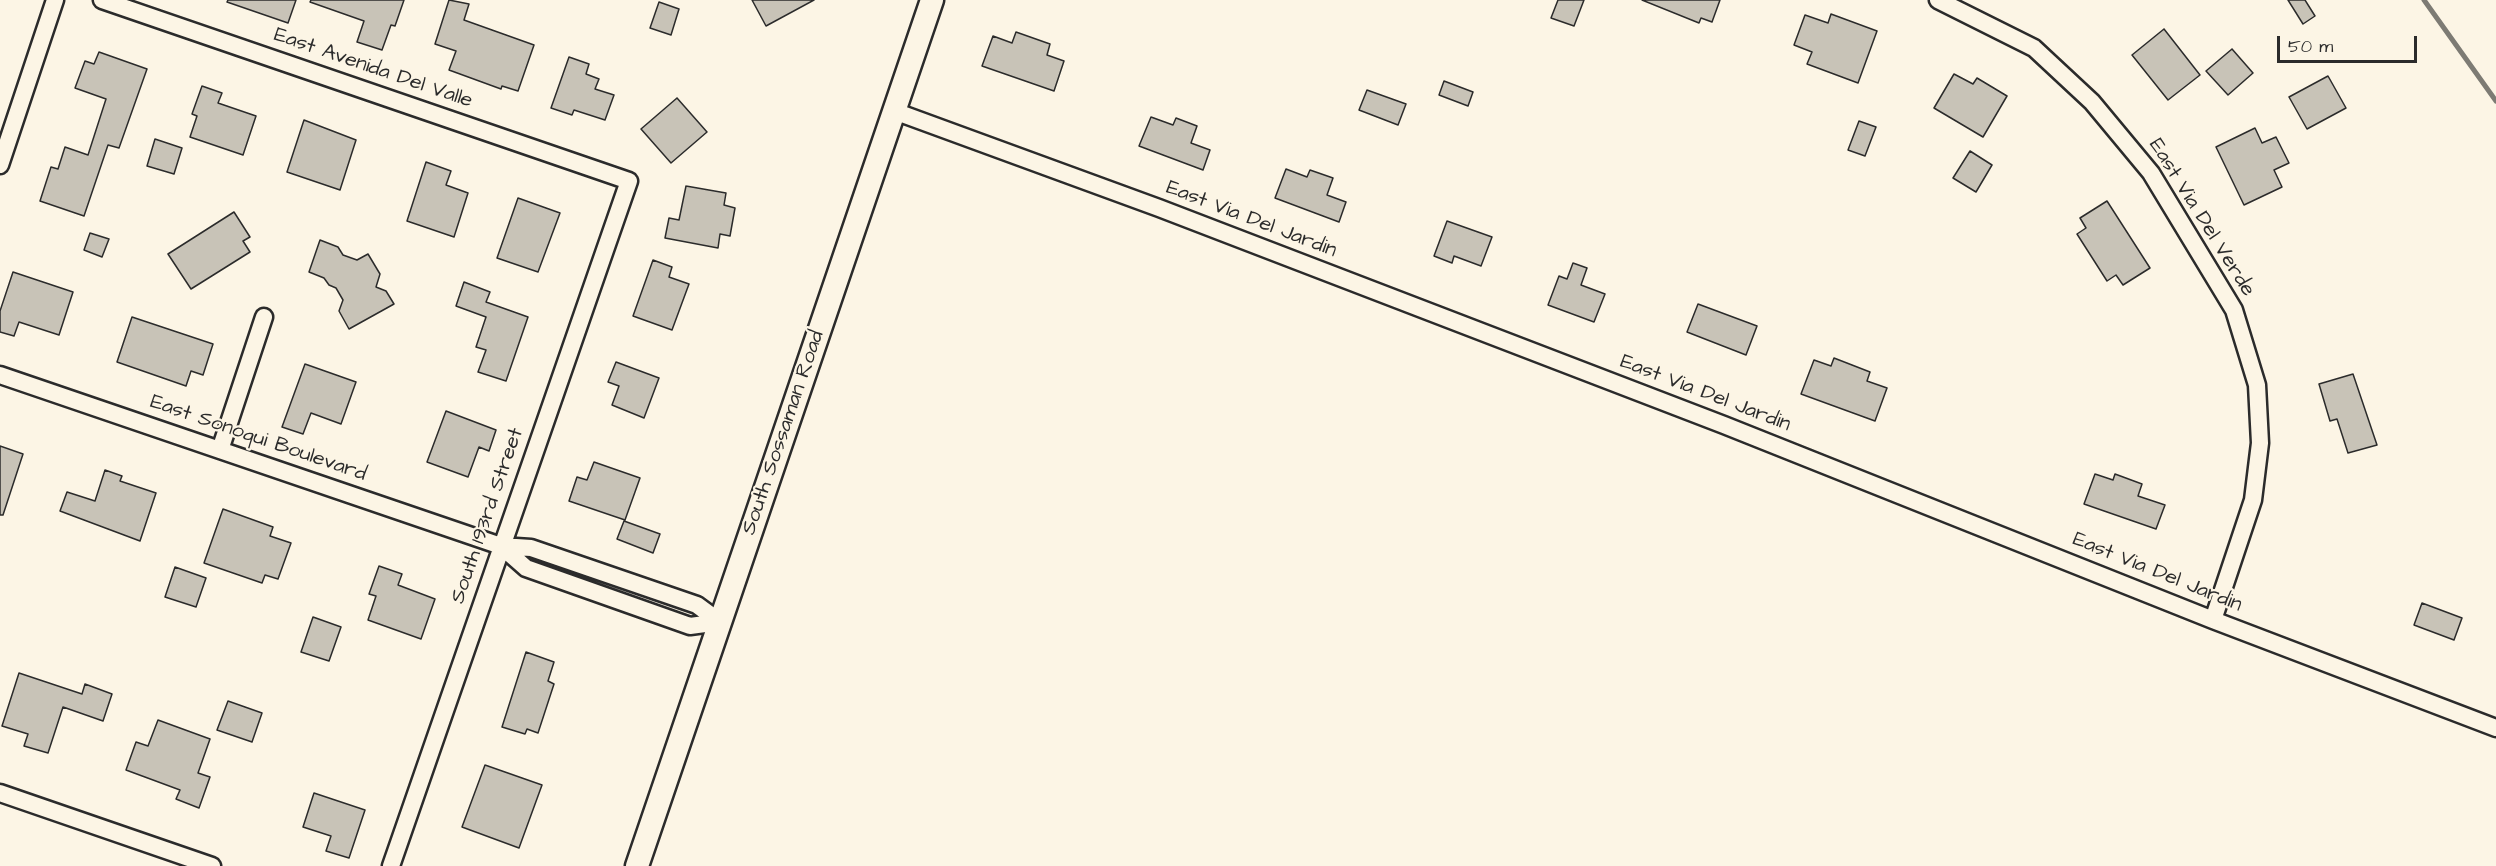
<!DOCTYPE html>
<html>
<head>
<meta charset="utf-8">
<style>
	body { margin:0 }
	#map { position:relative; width:2496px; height:866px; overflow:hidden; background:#fcf5e5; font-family:"Architects Daughter",sans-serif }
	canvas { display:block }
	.scale { position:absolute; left:2277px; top:36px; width:140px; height:27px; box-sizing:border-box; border:3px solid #2b2b2b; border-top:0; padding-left:8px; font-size:18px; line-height:21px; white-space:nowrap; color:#2b2b2b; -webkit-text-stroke:4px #fcf5e5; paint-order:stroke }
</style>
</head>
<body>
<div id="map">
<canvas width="2496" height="866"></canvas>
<div class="scale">50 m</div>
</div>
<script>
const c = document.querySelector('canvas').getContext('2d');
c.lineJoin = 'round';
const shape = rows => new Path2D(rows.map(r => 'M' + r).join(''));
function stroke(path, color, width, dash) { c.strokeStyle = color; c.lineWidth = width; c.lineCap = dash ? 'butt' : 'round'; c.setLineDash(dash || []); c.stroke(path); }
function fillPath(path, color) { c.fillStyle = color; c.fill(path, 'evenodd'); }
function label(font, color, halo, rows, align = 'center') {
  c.font = font + ' "Architects Daughter",sans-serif'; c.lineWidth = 4.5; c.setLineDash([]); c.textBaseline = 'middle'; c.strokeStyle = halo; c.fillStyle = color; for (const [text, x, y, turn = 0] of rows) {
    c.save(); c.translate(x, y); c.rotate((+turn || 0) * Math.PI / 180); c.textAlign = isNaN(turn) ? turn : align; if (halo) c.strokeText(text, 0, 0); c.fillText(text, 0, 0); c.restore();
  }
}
stroke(shape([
	[2424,0,2496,101]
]), '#7d7b74', 5);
const building = shape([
	[228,0,296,0,288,23,227,2,228,0],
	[311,0,404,0,395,26,391,25,382,50,357,42,364,21,310,2,311,0],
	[449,0,469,4,464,20,534,45,518,91,502,86,501,89,449,70,456,51,435,44,449,0],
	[752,0,814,0,766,26,752,0],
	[1558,0,1584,0,1574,26,1551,18,1558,0],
	[1642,0,1720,0,1712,22,1701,18,1699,23,1642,0],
	[2288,0,2305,0,2315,16,2303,24,2288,0],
	[659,2,679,9,671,35,650,28,659,2],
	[1831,14,1877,31,1858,83,1807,64,1812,52,1794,45,1805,15,1828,23,1831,14],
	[2164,29,2200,75,2168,100,2132,55,2164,29],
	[1016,32,1050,44,1047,55,1064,61,1054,91,982,66,993,36,1012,43,1016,32],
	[2232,49,2253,73,2228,95,2206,71,2232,49],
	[99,52,147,69,119,148,108,145,84,216,40,201,51,167,58,169,65,147,88,155,106,99,75,88,85,61,94,64,99,52],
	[569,57,589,64,586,74,599,79,595,89,614,95,605,120,574,110,572,115,551,108,569,57],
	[1954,74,1973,84,1977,78,2007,96,1983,137,1934,108,1954,74],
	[2328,76,2346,108,2307,129,2289,97,2328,76],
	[1444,81,1473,92,1468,106,1439,95,1444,81],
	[202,86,222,93,218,103,256,116,243,155,190,137,197,116,192,114,202,86],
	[1367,90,1406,104,1398,125,1359,110,1367,90],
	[677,98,707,132,671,163,641,129,677,98],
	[1151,117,1173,125,1176,118,1197,126,1191,143,1210,150,1203,170,1139,146,1151,117],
	[304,120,356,140,340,190,287,172,304,120],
	[1859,121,1876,127,1865,156,1848,150,1859,121],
	[2255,128,2262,143,2276,137,2289,163,2274,170,2282,187,2244,205,2216,147,2255,128],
	[155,139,182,148,174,174,147,166,155,139],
	[1970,151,1992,165,1976,192,1953,178,1970,151],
	[426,162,451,171,446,185,468,193,454,237,407,221,426,162],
	[1286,169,1307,177,1310,170,1333,178,1327,195,1346,202,1339,222,1275,198,1286,169],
	[686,186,726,193,724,205,735,208,730,236,720,234,718,248,665,238,669,218,679,220,686,186],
	[518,198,560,213,538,272,497,258,518,198],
	[2107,201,2150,268,2123,285,2116,275,2107,281,2077,234,2086,228,2080,218,2107,201],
	[234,212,250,237,243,241,250,252,191,289,168,254,234,212],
	[1447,221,1492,237,1481,266,1454,256,1452,263,1434,256,1447,221],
	[90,233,109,239,102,257,84,250,90,233],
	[320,240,338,247,343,255,357,260,368,254,380,274,376,287,386,291,394,304,349,329,339,311,343,300,336,288,329,285,324,278,309,272,320,240],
	[653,260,672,267,669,277,689,284,672,330,633,316,653,260],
	[1573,263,1587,268,1581,285,1605,294,1594,322,1548,305,1559,276,1567,279,1573,263],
	[13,272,73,292,59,335,19,322,14,336,0,332,0,311,13,272],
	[464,282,490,292,486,302,528,317,506,381,478,372,486,350,476,347,486,317,456,306,464,282],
	[1698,304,1757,326,1746,355,1687,332,1698,304],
	[132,317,213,344,203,375,191,371,186,386,117,362,132,317],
	[1834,358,1870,372,1867,381,1887,388,1875,421,1801,394,1814,360,1831,366,1834,358],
	[616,362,659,378,644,418,612,405,619,386,608,382,616,362],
	[305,364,356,382,341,424,311,413,303,434,282,427,305,364],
	[2353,374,2377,445,2348,453,2337,419,2330,421,2319,384,2353,374],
	[446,411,496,430,489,451,479,447,468,477,427,462,446,411],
	[0,446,23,454,3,515,0,515,0,446],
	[594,462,640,478,625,520,569,501,577,477,587,480,594,462],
	[105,470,122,476,120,481,156,493,140,541,60,511,67,492,95,501,105,470],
	[2095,474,2113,480,2115,474,2142,484,2138,496,2165,505,2156,529,2084,504,2095,474],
	[223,509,273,527,270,536,291,543,278,579,265,575,262,583,204,563,223,509],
	[624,521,660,534,653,553,617,539,624,521],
	[379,566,402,574,398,585,435,599,421,639,368,620,376,596,369,594,379,566],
	[175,567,206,578,196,607,165,597,175,567],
	[2422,603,2462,618,2454,640,2414,625,2422,603],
	[313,617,341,627,329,661,301,652,313,617],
	[526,652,554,662,548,681,554,684,538,733,527,729,525,734,502,727,526,652],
	[19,673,82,694,85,684,112,694,103,721,63,707,48,753,24,746,28,734,2,726,19,673],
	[228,701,262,713,252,742,217,730,228,701],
	[158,720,210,739,198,773,210,777,199,808,176,799,180,790,126,770,136,742,148,746,158,720],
	[485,765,542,785,519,848,462,827,485,765],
	[314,793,365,810,349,858,326,851,331,836,303,827,314,793]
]);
fillPath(building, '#c8c3b7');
stroke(building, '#2b2b2b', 1.5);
const street = shape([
	[102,0,629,181,391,866],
	[1938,0,2034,48,2092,102,2151,173,2234,310,2257,385,2260,443,2253,500,2213,620],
	[894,111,1159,208,1724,425,2213,620,2496,728],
	[0,165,55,0],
	[0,375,501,546,531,548,697,605,720,622],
	[220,450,264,317],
	[501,546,526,568,690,626,720,622],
	[0,793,212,866]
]);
const secondary = shape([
	[637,866,932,0]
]);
stroke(street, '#2b2b2b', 21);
stroke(secondary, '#2b2b2b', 27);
stroke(street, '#fcf5e5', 16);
stroke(secondary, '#fcf5e5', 22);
label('21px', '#2b2b2b', '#fcf5e5', [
	["East Avenida Del Valle",373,69,19],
	["East Via Del Verde",2201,218,58],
	["East Via Del Jardin",1251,220,21],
	["East Via Del Jardin",1705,394,21],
	["South Sossaman Road",784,433,-71],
	["East Sonoqui Boulevard",258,439,19],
	["South 193rd Street",488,516,-71],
	["East Via Del Jardin",2157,573,22]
]);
</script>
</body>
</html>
